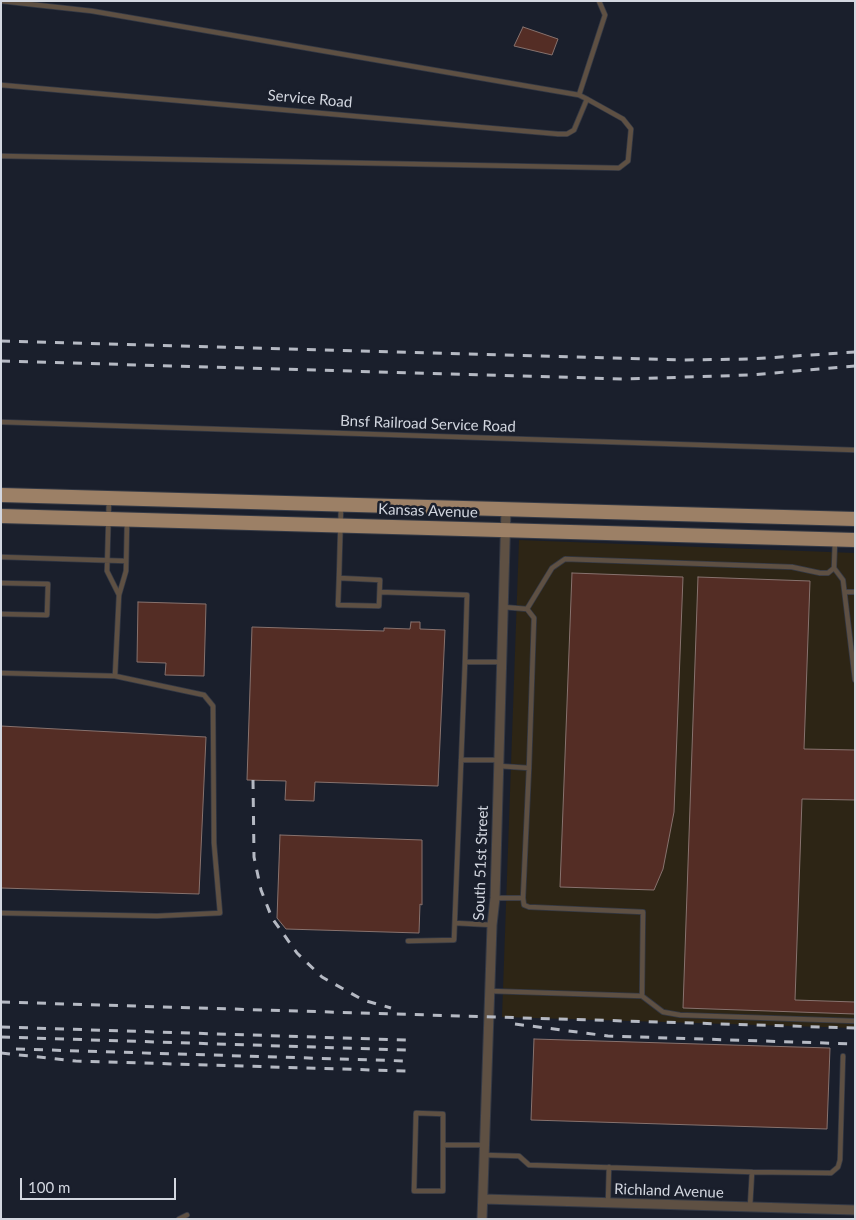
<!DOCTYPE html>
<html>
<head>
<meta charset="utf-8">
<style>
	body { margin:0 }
	#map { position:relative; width:856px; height:1220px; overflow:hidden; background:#1a1f2c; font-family:Lato,sans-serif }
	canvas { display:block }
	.frame { position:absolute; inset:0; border:2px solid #d3d7e0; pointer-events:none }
	.scale { position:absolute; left:20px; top:1178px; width:156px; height:22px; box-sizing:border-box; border:2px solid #d3d7e0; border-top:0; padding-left:6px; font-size:15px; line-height:18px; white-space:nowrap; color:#d3d7e0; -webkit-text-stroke:4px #1a1f2c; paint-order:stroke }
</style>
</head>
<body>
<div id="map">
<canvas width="856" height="1220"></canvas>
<div class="frame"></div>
<div class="scale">100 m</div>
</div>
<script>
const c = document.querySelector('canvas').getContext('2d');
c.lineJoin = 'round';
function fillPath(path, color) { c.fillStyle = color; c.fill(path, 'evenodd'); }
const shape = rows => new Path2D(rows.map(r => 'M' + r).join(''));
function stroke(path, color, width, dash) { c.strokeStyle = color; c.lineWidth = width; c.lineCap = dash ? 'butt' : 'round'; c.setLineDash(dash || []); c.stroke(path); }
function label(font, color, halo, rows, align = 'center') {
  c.font = font + ' Lato,sans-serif'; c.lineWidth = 5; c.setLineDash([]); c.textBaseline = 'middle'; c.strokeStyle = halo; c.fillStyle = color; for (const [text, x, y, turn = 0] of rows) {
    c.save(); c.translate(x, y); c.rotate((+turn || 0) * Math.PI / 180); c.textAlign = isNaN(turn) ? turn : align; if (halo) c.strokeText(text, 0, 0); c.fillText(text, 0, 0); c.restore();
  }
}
fillPath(shape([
	[519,540,855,553,855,1028,502,1017]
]), '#2d2515');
const building = shape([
	[523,27,558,39,552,55,514,46,523,27],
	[572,573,683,577,674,812,663,869,654,890,560,887,572,573],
	[698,577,810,581,804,749,855,750,855,800,802,799,795,1000,855,1002,855,1014,683,1008,698,577],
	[138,602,206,604,204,676,165,675,166,663,137,662,138,602],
	[411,622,420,622,420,629,445,630,438,786,315,782,314,801,285,800,286,781,247,780,252,627,384,631,384,628,410,629,411,622],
	[1,726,206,737,199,894,1,888,1,726],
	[280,835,422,840,422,905,420,904,419,933,286,929,277,918,280,835],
	[534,1039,830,1048,827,1129,531,1120,534,1039]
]);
fillPath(building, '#542d25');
stroke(building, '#87726e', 1);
const service = shape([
	[1,1,92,11,579,95,587,99,574,130,567,134,558,134,1,85],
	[579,95,605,15,599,1],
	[1,156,619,168,628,161,631,129,623,119,587,99],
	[1,422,855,450],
	[109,499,107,571,119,595],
	[835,541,834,568,843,580,855,680],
	[1,557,126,561],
	[339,578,380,580,379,606,338,605,339,578,341,507],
	[1,583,48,584,47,615,1,614],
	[380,592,467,595,465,662,501,662],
	[845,592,855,592],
	[527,609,552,568,565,559,792,567,820,573,828,573,834,568],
	[1,673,115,676],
	[461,760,498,760],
	[499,766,529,768,534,618,527,609,503,607],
	[523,898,529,768],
	[1,913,157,916,220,913,214,843,213,706,204,695,115,676,119,595,126,571,127,523],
	[455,923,492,925],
	[408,941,454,940,465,662],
	[490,991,642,996,643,912,529,907,524,905,523,898,495,898],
	[642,996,663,1012,680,1015,855,1021],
	[416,1113,443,1114,443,1191,414,1191,416,1113],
	[445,1145,485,1145],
	[484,1155,519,1156,529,1165,752,1172,831,1173,838,1167,840,1160,843,1056],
	[608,1202,609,1167],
	[750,1207,752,1172],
	[179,1219,187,1215]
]);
const minor = shape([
	[483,1199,855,1210],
	[482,1219,492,925,495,898,506,509]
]);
const primary = shape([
	[1,495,855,519],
	[1,516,855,540]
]);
stroke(service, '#343945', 6);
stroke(minor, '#343945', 11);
stroke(primary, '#343945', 16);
stroke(service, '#5e5043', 4.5);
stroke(minor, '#5e5043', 9);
stroke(primary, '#9c8066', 14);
stroke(shape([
	[1,341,682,360,751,359,855,352],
	[1,361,625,379,750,375,855,366],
	[253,780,254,857,261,890,272,918,297,953,322,977,363,1000,391,1008],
	[1,1002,855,1028],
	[515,1024,608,1036,855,1044],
	[1,1027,406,1040],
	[1,1037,406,1050],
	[16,1049,406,1061],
	[1,1053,76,1061,406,1071]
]), '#b5b9c3', 3, [9, 9]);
label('15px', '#d3d7e0', '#1a1f2c', [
	["Service Road",310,99,5],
	["Bnsf Railroad Service Road",428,424,2],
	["Kansas Avenue",428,511,2],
	["South 51st Street",481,863,-88],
	["Richland Avenue",669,1191,2]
]);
</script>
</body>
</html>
